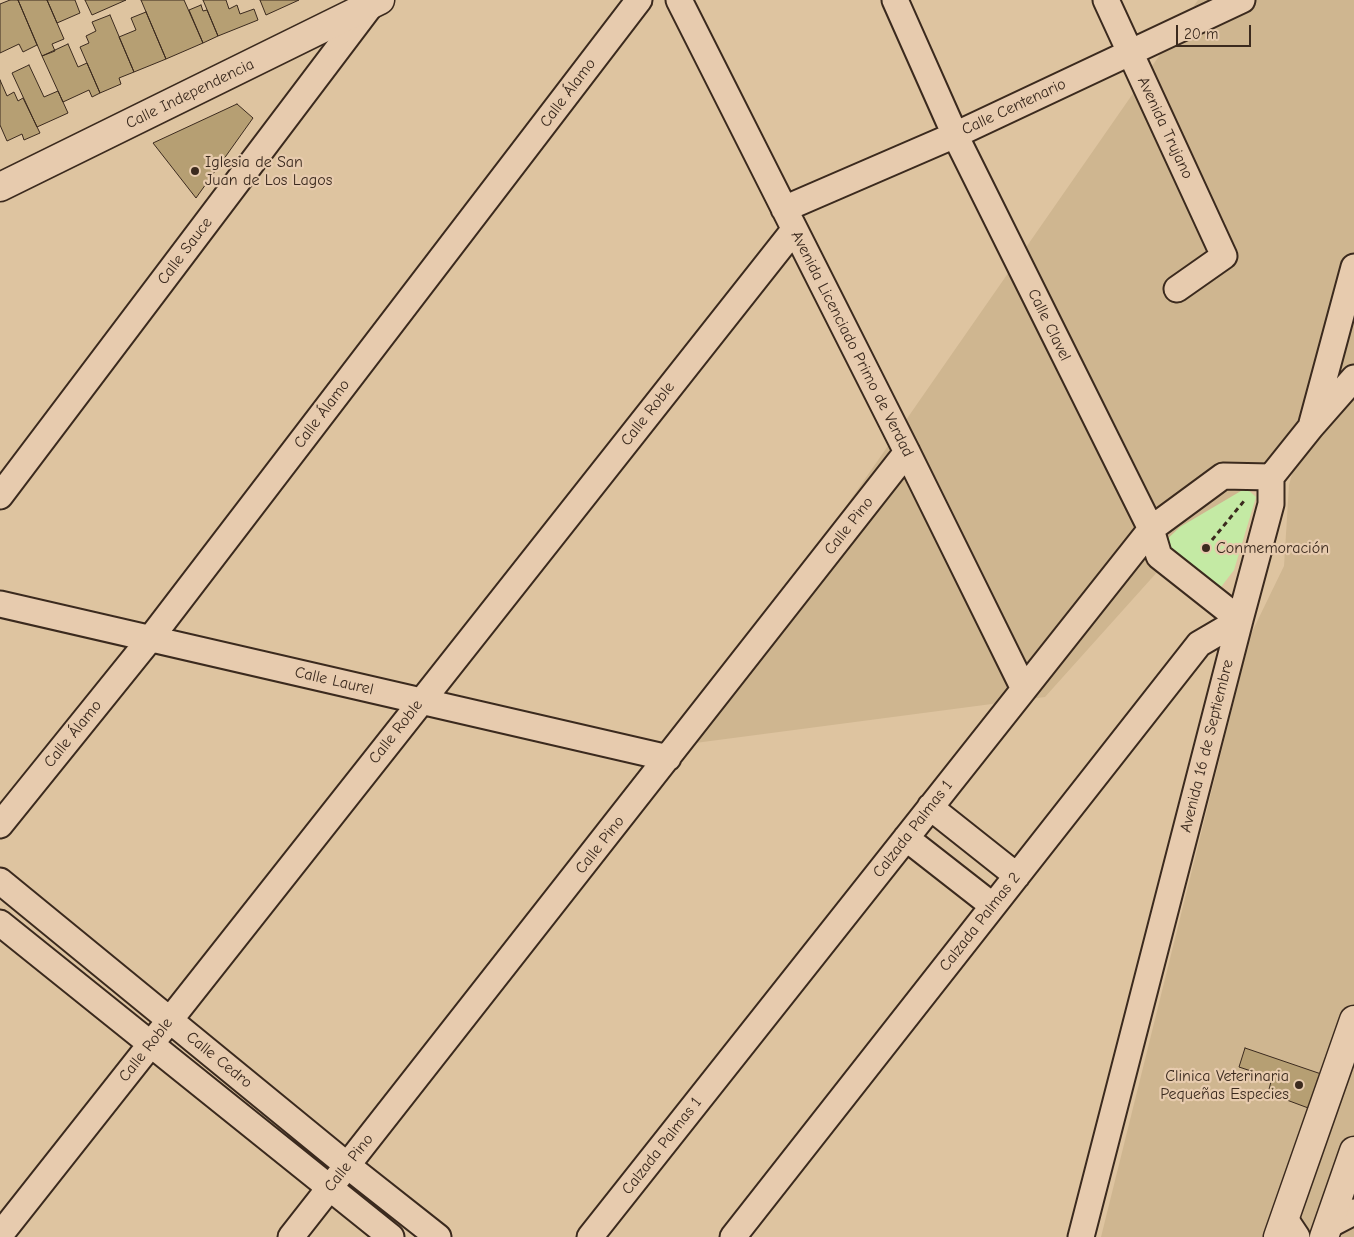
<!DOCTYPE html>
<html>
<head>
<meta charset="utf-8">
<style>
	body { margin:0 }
	#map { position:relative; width:1354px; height:1237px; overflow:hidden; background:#dec4a0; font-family:"Comic Neue",sans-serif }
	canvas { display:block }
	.scale { position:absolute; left:1176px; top:25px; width:75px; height:22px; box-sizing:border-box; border:2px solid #3b2a1e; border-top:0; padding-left:6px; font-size:15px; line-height:18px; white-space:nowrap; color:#3b2a1e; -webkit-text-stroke:4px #e7cbae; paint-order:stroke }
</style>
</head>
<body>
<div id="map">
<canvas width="1354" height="1237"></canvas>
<div class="scale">20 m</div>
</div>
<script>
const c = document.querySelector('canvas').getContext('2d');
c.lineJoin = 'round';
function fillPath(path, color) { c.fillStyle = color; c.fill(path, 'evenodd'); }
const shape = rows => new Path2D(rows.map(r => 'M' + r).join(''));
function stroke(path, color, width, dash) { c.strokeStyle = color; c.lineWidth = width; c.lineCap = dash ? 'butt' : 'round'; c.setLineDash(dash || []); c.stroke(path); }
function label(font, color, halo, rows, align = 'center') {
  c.font = font + ' "Comic Neue",sans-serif'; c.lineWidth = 4.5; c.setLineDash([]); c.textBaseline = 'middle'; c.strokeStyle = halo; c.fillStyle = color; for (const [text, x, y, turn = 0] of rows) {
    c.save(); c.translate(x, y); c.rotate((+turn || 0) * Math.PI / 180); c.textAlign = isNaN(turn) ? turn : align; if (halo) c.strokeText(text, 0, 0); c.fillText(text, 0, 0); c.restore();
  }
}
fillPath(shape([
	[1198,0,1354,0,1354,1237,1101,1237,1250,636,1284,566,1289,485,1302,438,1159,570,1045,697,680,745]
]), '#cfb690');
fillPath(shape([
	[1246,488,1256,497,1234,570,1221,587,1163,543,1180,527]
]), '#c4eaa4');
const building = shape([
	[10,0,18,0,37,45,23,52,19,44,0,53,0,4,10,0],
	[18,0,47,0,64,39,52,44,55,51,42,56,18,0],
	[47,0,75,0,80,13,57,23,47,0],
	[85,0,126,0,92,15,85,0],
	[141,0,184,0,203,43,166,59,141,0],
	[203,0,226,0,229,9,237,5,240,14,254,9,258,20,218,36,203,0],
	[260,0,299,0,266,15,260,0],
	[201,5,203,11,207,10,218,36,203,43,189,10,201,5],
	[146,12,166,59,134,72,119,37,136,30,131,18,146,12],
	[110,15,134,72,119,78,121,84,100,93,80,47,89,43,86,36,96,31,92,22,110,15],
	[68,44,78,67,87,63,100,93,92,97,89,90,63,102,42,56,68,44],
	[29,65,44,97,58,91,68,113,37,127,12,73,29,65],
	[0,80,7,96,14,92,18,101,23,98,40,133,24,140,22,134,7,141,0,125,0,80],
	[237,104,253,118,196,198,153,143,237,104],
	[1245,1048,1330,1077,1319,1112,1268,1093,1272,1078,1239,1067,1245,1048]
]);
fillPath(building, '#b69f73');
stroke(building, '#3b2a1e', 1);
const minor = shape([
	[679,0,907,452,1024,689],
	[895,0,955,135,1151,529,1159,556,1240,620],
	[1106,0,1224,256,1177,289],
	[784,209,955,135,1242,0],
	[1312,423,1354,267],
	[0,496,371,5],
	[0,604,668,758],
	[930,807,1017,876],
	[0,825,150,639,639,0],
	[906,838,993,906],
	[0,881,348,1166,438,1237],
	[0,923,391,1237],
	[1285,1219,1297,1237],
	[1329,1225,1354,1212],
	[0,1235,794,230],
	[291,1237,907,452],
	[590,1237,1151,529,1223,476,1271,477],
	[733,1237,1199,644,1240,620],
	[1081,1237,1240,620,1271,504,1271,477,1311,427,1354,378]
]);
const secondary = shape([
	[0,187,380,0],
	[1278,1237,1354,1020],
	[1324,1237,1354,1151]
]);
stroke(minor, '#3b2a1e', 29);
stroke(secondary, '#3b2a1e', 31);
stroke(shape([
	[1212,540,1244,501]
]), '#3b2a1e', 3, [5, 4]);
stroke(minor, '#e7cbae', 25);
stroke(secondary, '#e7cbae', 28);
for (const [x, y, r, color] of [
	[195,171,5,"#3b2a1e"],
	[1206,548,5,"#3b2a1e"],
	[1299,1085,5,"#3b2a1e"]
]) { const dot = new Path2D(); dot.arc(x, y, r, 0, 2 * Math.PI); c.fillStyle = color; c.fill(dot); stroke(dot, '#e7cbae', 2); }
label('16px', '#3b2a1e', '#e7cbae', [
	["Calle Álamo",568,93,-53],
	["Calle Independencia",190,94,-26],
	["Calle Centenario",1014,107,-25],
	["Avenida Trujano",1165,128,65],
	["Calle Sauce",185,251,-53],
	["Calle Clavel",1049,325,64],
	["Avenida Licenciado Primo de Verdad",852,344,63],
	["Calle Álamo",322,414,-53],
	["Calle Roble",648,414,-52],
	["Calle Pino",849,526,-52],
	["Calle Laurel",334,681,13],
	["Calle Roble",396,732,-52],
	["Calle Álamo",73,734,-51],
	["Avenida 16 de Septiembre",1207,746,-76],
	["Calzada Palmas 1",913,829,-52],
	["Calle Pino",600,845,-52],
	["Calzada Palmas 2",980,922,-52],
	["Calle Roble",146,1050,-52],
	["Calle Cedro",219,1060,39],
	["Calzada Palmas 1",662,1146,-52],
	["Calle Pino",349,1163,-52]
]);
label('16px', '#3b2a1e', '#e7cbae', [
	["Iglesia de San",205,162],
	["Juan de Los Lagos",205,180],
	["Conmemoración",1216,548],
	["Clinica Veterinaria",1289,1076,"right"],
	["Pequeñas Especies",1289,1094,"right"]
], 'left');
</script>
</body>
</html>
